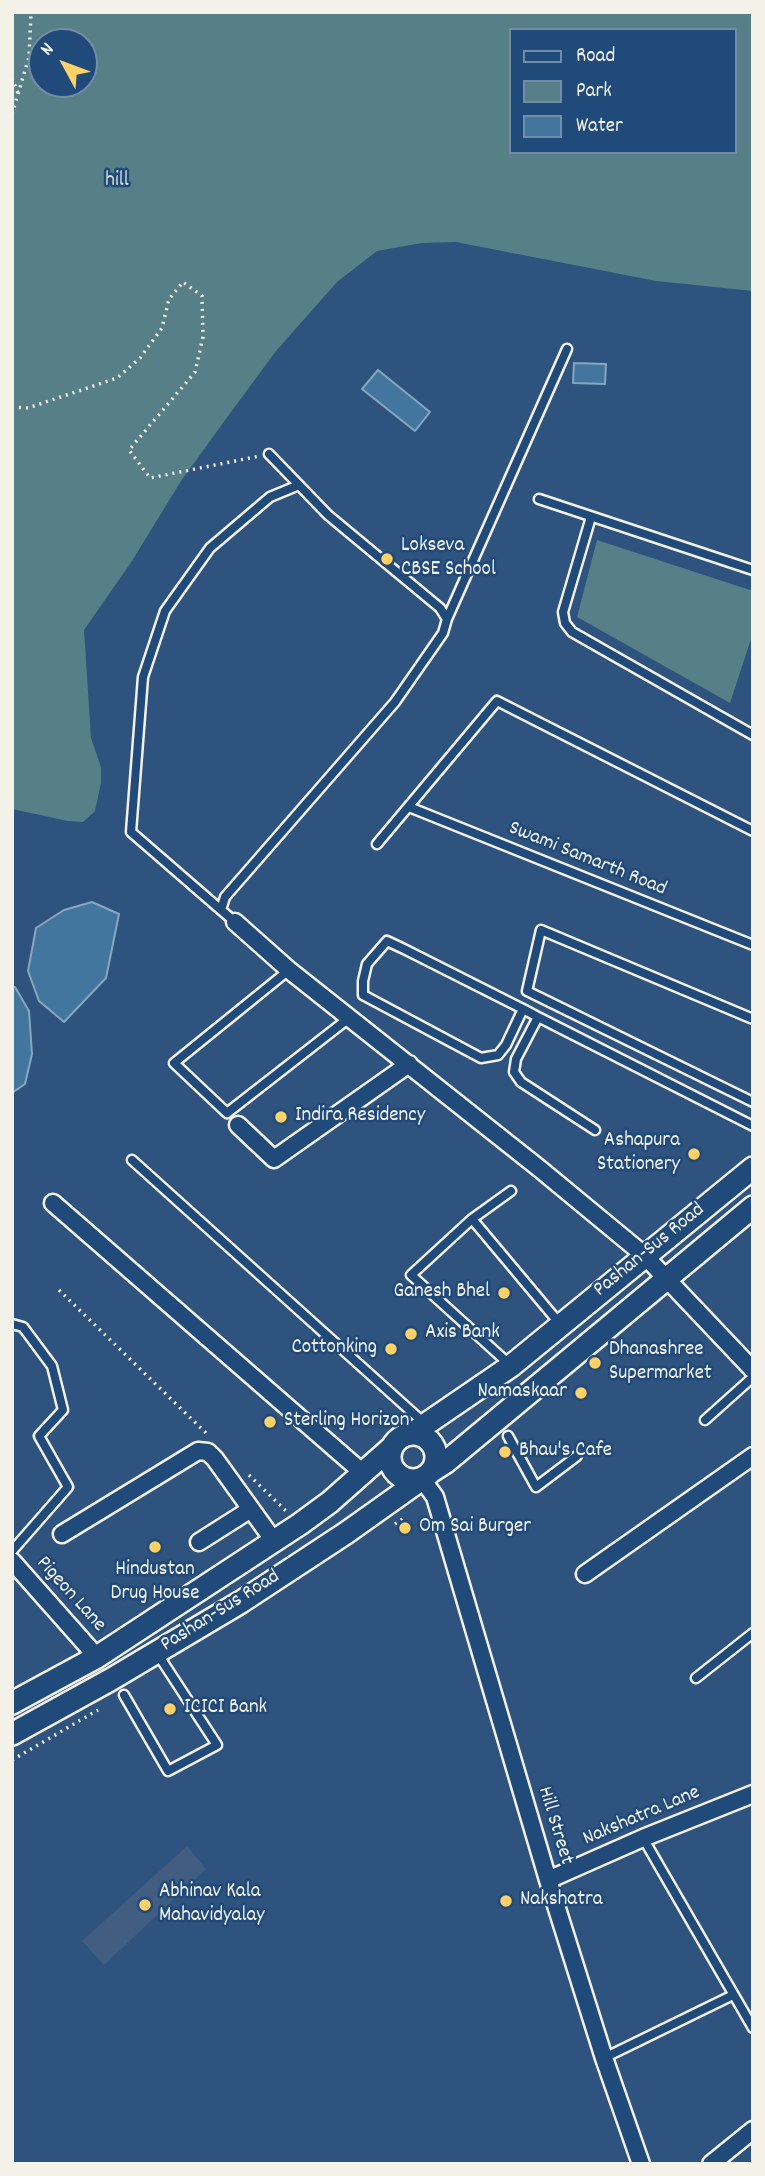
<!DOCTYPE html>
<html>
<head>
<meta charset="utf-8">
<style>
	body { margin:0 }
	#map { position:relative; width:765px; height:2176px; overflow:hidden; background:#2e537e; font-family:Dekko,sans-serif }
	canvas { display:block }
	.frame { position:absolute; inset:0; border:14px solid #f4f1e8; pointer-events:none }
	.legend { position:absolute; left:509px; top:28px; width:228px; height:126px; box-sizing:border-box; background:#1f4a7a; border:2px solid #748da6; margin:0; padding:9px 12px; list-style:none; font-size:21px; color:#f4f1e8 }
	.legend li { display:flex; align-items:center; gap:14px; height:35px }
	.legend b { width:35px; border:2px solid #748da6 }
	.north { position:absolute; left:28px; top:28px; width:70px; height:70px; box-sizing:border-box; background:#1f4a7a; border:2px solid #748da6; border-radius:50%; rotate:311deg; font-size:19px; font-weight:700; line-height:28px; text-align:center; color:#f4f1e8 }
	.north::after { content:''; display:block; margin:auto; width:24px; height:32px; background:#ffd166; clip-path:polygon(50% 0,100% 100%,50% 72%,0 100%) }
</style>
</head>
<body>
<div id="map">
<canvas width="765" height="2176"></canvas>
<div class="frame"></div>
<ul class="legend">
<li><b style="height:9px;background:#1f4a7a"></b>Road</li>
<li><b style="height:19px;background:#567f87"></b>Park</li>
<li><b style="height:19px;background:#42769f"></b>Water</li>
</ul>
<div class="north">N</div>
</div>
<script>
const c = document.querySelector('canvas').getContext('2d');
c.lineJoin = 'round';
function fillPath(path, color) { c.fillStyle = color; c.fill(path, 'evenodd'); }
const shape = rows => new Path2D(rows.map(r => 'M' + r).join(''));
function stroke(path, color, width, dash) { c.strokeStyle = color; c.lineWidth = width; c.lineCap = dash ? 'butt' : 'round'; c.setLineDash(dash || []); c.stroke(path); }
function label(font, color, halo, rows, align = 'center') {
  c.font = font + ' Dekko,sans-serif'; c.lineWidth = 5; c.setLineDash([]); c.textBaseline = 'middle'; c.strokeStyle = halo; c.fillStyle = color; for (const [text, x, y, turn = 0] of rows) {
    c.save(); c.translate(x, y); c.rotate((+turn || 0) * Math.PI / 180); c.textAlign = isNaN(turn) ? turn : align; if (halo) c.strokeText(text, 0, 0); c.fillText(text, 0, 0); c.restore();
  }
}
fillPath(shape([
	[187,1846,206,1869,104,1965,82,1941]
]), '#415e82');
fillPath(shape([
	[12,12,753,12,753,291,656,281,456,242,422,243,377,251,337,282,276,351,231,412,181,481,132,561,84,630,91,738,101,767,101,783,95,811,83,822,68,821,12,809],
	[511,30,735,30,735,152,511,152],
	[42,42,84,42,84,84,42,84],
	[597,540,753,591,753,633,730,703,577,617]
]), '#567f87');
const water = shape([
	[574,363,606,364,605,384,573,383,574,363],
	[378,370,430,412,415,431,362,389,378,370],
	[92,902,119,914,106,978,64,1022,39,1001,28,971,36,928,64,910,92,902],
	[12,987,15,987,29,1011,32,1054,25,1084,12,1093,12,987]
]);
fillPath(water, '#42769f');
stroke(water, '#89a7bc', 2);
const service = shape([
	[539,499,753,570],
	[591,517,563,612,565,623,572,632,753,735],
	[447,619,567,349],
	[409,807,753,945],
	[377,844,497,701,753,831],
	[221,910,131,832,143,677,165,611,210,548,270,497,299,485],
	[235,922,221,910,225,897,395,702,443,633,447,619,440,608,328,515,269,454],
	[289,970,174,1063,227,1113,349,1018],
	[523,1009,506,1045,498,1055,481,1058,363,995,363,981,367,964,387,941,404,949,523,1009,538,1017,753,1126],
	[538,1017,516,1059,514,1072,521,1082,595,1130],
	[753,1019,541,930,527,991,753,1102],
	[132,1160,423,1422],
	[472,1219,560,1324],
	[12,1324,23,1327,52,1366,63,1410,39,1436,68,1487,12,1551],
	[509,1364,411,1275,472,1219,511,1191],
	[705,1420,753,1377],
	[508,1436,536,1487,577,1456],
	[696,1678,753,1633],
	[124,1695,168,1771,217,1745,157,1653],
	[643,1838,753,2028],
	[604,2058,733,1995]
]);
const minor = shape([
	[235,922,289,970,540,1169,644,1255,753,1370],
	[238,1125,274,1159,409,1064],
	[53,1203,363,1473],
	[422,1479,435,1497,548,1880,604,2058,641,2164],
	[62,1534,198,1451,208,1452,215,1459,274,1541],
	[199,1542,251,1509],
	[12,1561,97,1657],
	[585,1574,753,1456],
	[548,1880,643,1838,753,1794],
	[711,2164,753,2130]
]);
const secondary = shape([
	[413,1433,511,1366,753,1168],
	'390 1457a23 23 0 1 1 46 0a23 23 0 1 1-46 0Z',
	[432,1471,446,1462,753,1207],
	[12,1703,97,1657,300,1524,330,1502,391,1448],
	[12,1734,110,1680,241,1602,346,1533,422,1479]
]);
stroke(service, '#f4f1e8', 13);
stroke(minor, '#f4f1e8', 21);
stroke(secondary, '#f4f1e8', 26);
stroke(shape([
	[12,78,18,93],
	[12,114,29,57,31,12],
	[12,191,12,209],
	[12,407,28,408,117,378,140,358,162,328,169,299,183,282,202,296,203,337,195,372,129,450,150,478,260,456],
	[59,1290,208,1435],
	[249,1475,286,1511],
	[395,1524,404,1518],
	[12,1760,98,1710]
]), '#f4f1e8', 3.5, [2, 5]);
stroke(service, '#1f4a7a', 8);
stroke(minor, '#1f4a7a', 16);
stroke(secondary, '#1f4a7a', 21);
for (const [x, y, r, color] of [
	[387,559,7,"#ffd166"],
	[281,1117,7,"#ffd166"],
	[694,1154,7,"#ffd166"],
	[504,1293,7,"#ffd166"],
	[411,1334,7,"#ffd166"],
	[391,1349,7,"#ffd166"],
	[595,1363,7,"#ffd166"],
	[581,1393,7,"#ffd166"],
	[270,1422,7,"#ffd166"],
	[505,1452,7,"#ffd166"],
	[405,1528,7,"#ffd166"],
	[155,1547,7,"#ffd166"],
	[170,1709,7,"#ffd166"],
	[506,1901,7,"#ffd166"],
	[145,1905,7,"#ffd166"]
]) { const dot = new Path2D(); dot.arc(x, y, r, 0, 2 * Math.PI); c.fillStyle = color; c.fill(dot); stroke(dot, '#1f4a7a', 2.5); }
label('21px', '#dce0d9', '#1f4a7a', [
	["hill",117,182]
]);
label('21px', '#f4f1e8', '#1f4a7a', [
	["Lokseva",401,547],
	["CBSE School",401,571],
	["Indira Residency",295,1117],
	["Ashapura",680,1142,"right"],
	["Stationery",680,1166,"right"],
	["Ganesh Bhel",490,1293,"right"],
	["Axis Bank",425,1334],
	["Cottonking",377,1349,"right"],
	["Dhanashree",609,1351],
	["Supermarket",609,1375],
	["Namaskaar",567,1393,"right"],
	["Sterling Horizon",284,1422],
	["Bhau's Cafe",519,1452],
	["Om Sai Burger",419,1528],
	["Hindustan",155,1571,"center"],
	["Drug House",155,1595,"center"],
	["ICICI Bank",184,1709],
	["Abhinav Kala",159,1893],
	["Mahavidyalay",159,1917],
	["Nakshatra",520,1901]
], 'left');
label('21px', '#f4f1e8', '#1f4a7a', [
	["Swami Samarth Road",587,860,22],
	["Pashan-Sus Road",650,1251,-39],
	["Pigeon Lane",70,1595,48],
	["Pashan-Sus Road",221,1612,-32],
	["Nakshatra Lane",642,1817,-23],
	["Hill Street",554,1826,73]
]);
</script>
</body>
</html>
